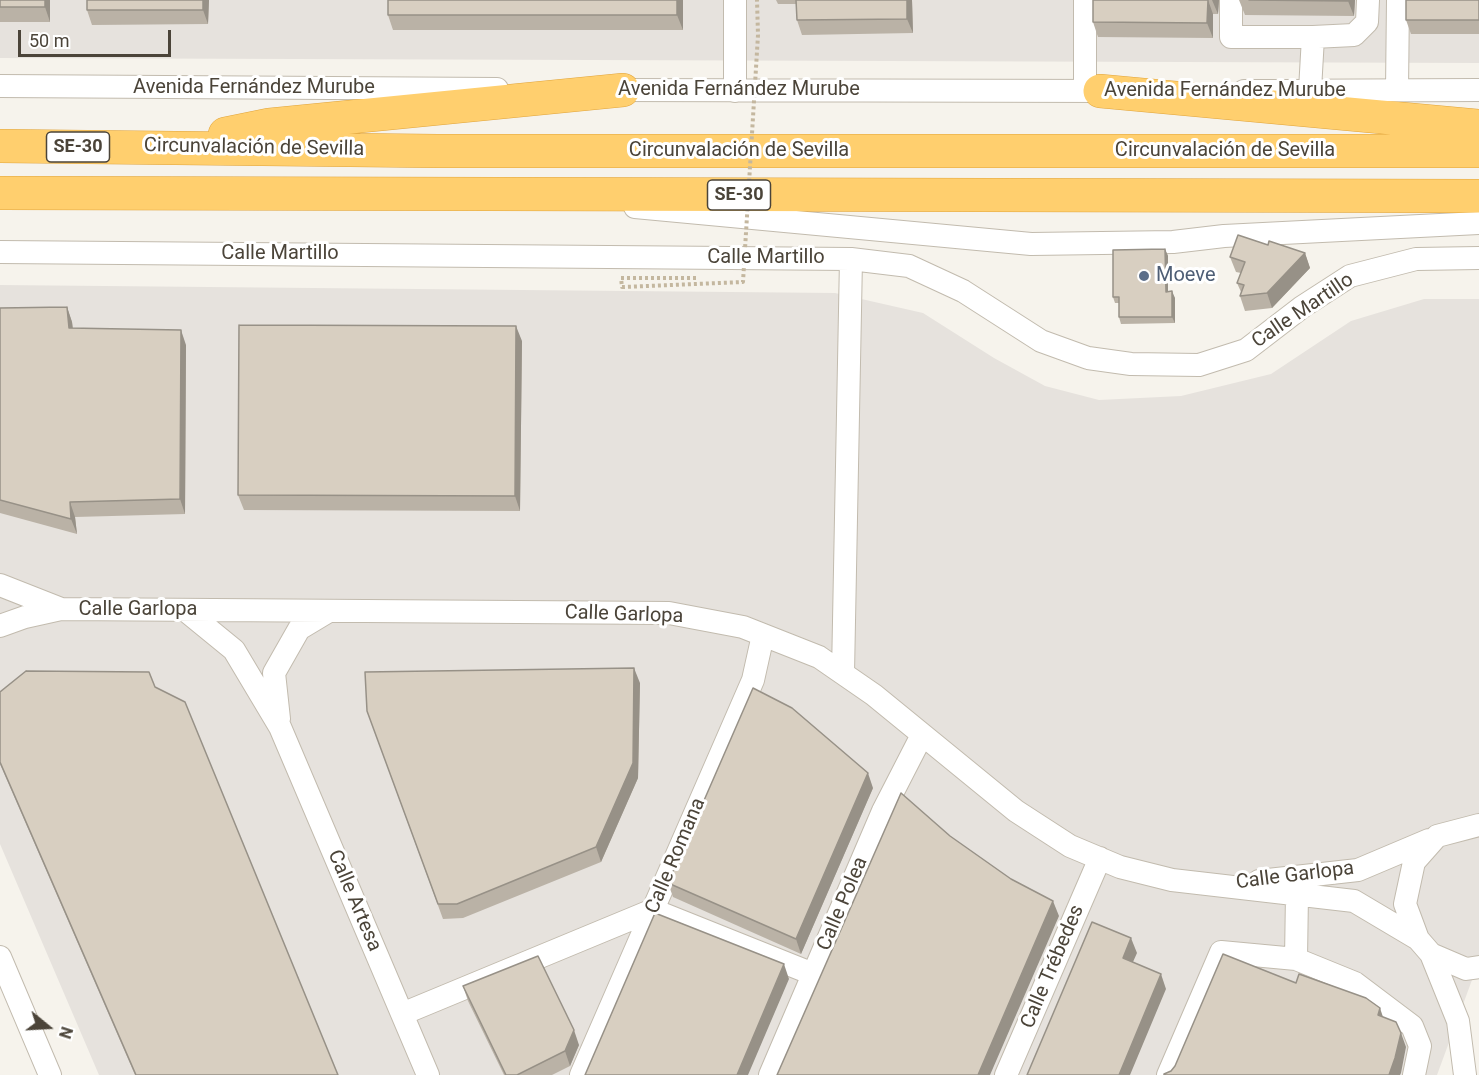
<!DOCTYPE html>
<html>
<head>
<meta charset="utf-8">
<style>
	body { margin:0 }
	#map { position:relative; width:1479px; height:1075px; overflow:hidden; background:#f6f3ec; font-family:Roboto,sans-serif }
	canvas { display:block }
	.north { position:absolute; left:18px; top:997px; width:60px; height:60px; -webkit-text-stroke:4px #fff; paint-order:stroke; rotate:108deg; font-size:16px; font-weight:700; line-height:24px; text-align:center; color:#4b4439 }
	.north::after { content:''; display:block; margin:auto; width:21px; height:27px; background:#4b4439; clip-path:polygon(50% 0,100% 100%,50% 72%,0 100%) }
	.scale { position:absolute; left:18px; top:30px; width:153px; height:27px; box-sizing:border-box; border:3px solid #4b4439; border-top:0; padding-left:8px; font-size:18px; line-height:21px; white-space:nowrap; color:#4b4439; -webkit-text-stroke:4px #fff; paint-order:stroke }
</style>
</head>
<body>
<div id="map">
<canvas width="1479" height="1075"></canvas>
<div class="north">N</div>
<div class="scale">50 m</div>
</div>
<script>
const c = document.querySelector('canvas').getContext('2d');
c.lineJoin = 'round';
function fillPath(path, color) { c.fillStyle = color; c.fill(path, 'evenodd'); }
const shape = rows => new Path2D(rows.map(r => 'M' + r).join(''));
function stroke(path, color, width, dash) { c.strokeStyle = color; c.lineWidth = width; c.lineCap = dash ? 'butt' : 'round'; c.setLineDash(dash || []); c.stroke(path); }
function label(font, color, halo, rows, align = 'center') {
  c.font = font + ' Roboto,sans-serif'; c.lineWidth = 6; c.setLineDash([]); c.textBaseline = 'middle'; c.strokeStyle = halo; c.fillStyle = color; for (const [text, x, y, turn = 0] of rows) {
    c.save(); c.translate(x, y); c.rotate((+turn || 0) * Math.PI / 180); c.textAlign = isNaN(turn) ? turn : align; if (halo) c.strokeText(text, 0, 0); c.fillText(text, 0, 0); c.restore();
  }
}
fillPath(shape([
	[0,0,1479,0,1479,63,0,58],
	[0,285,835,293,923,313,994,358,1045,386,1099,400,1181,396,1271,374,1351,321,1424,299,1479,299,1479,961,1437,1075,99,1075,0,844]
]), '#e6e2dd');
const minor = shape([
	[735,0,735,91],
	[1231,0,1231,37,1313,37,1310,90],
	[1313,37,1354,35,1367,22,1368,0],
	[0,86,497,89],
	[611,90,1115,91],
	[1085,90,1085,0],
	[1397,90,1398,0],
	[1244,91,1479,90],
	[635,207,1031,244,1173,242,1224,236,1479,223],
	[0,252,851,259,909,266,963,291,1041,341,1088,358,1131,364,1199,365,1246,350,1302,307,1350,276,1416,259,1479,258],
	[0,585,61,609],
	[185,610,234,650,280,727,428,1075],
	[0,626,25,617,61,609,669,613,743,627,819,657,874,695,1016,811,1070,846,1120,867,1172,880,1354,901,1418,939],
	[843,673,851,259],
	[279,719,274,673,299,629,329,611],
	[1479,825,1437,836,1414,862,1405,904,1418,939,1431,954,1466,969,1479,967],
	[1259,881,1358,870,1429,840],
	[1297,894,1296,959,1355,983,1412,1026,1420,1046,1414,1075],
	[1431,954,1458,1021,1465,1075],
	[0,957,50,1075],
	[402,1014,653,910,813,974],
	[581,1075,753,680,763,635],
	[770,1075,883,811,922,735],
	[1006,1075,1100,858],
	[1168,1075,1221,952,1296,959]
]);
const highway = shape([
	[1100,91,1479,126],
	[225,134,269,125,623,90],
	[0,146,438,151,1479,151],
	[0,193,1479,196]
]);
stroke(minor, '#c2bbae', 24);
stroke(highway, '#e0a43c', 34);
stroke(minor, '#fff', 22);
stroke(highway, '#ffcf6e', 33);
stroke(shape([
	[696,278,621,278,622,287,743,282,758,35,757,0]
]), '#c4b79f', 4, [3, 3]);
fillPath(shape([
	[0,0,50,0,50,22,0,22],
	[209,0,208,24,92,25,87,10],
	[388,0,683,0,683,30,393,30,388,15],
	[776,0,912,0,913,33,802,35,797,20,796,4,778,4],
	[1093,0,1219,0,1218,14,1213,14,1213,38,1098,37,1093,22],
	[1239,0,1355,0,1354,16,1245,15],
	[1479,0,1479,34,1411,34,1406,20],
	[1268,245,1305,253,1310,268,1272,308,1245,311,1240,296,1241,292,1237,283,1241,273,1236,272,1230,257],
	[1165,249,1168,256,1168,292,1175,298,1175,323,1121,324,1119,317,1119,303,1115,303,1113,297],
	[67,307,72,322,73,328,186,345,185,514,75,517,77,534,0,513,0,308],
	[522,341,520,511,244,510,238,495],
	[640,683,638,778,601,862,463,918,443,919,367,711],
	[155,687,338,1075,135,1075,0,764,0,692],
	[873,788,801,954,673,897,668,883],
	[463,986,579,1045,570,1066,552,1075,504,1075,468,1001]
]), '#bab2a6');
fillPath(shape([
	[45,0,50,0,50,22,45,7],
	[203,0,209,0,208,24,203,10],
	[677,0,683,0,683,30,677,15],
	[907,0,912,0,913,33,907,19],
	[1208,0,1213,14,1213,38,1207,23],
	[1212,0,1219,0,1218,14],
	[1348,0,1355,0,1354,16,1348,1],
	[1165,249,1168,256,1168,298,1166,292],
	[1305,253,1310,268,1272,308,1267,293],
	[1172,291,1175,298,1175,323,1172,317],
	[67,307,72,322,74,343,69,328],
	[516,326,522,341,520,511,515,496],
	[181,330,186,345,185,514,180,499],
	[70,502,75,517,77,534,71,519],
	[634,668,640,683,638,778,601,862,596,847],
	[868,773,873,788,801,954,796,939],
	[1053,901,1059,916,990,1075,978,1075],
	[1131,938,1137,953,1128,973,1123,958],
	[784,964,789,979,748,1075,737,1075],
	[1161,974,1166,989,1130,1075,1119,1075],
	[1380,1008,1385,1023,1378,1015],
	[574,1030,579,1045,570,1066,565,1051],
	[1401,1033,1406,1047,1401,1073,1400,1075,1389,1075]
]), '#979187');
const building = shape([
	[0,0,45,0,45,7,0,7,0,0],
	[87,0,203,0,203,10,87,10,87,0],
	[388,0,677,0,677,15,388,15,388,0],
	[796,0,907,0,907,19,797,20,796,0],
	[1093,0,1208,0,1207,23,1093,22,1093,0],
	[1249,0,1348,0,1348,1,1249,0],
	[1406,0,1479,0,1479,20,1406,20,1406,0],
	[1238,235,1268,245,1269,241,1305,253,1267,293,1240,296,1244,285,1237,283,1245,262,1230,257,1238,235],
	[1165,249,1166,292,1172,291,1172,317,1119,317,1119,297,1113,297,1113,250,1165,249],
	[67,307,69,328,181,330,180,499,70,502,71,519,0,500,0,308,67,307],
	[239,325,516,326,515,496,238,495,239,325],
	[634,668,633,763,596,847,457,904,438,904,367,711,365,672,634,668],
	[26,671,149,672,155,687,185,702,338,1075,136,1075,0,762,0,692,26,671],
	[753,688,792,708,868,773,796,939,668,883,753,688],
	[901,793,950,836,1011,879,1053,901,978,1075,777,1075,901,793],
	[655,913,784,964,737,1075,585,1075,655,913],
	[1092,922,1131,938,1123,958,1161,974,1119,1075,1027,1075,1092,922],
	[1223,954,1296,983,1299,974,1366,998,1380,1008,1378,1015,1396,1022,1401,1033,1395,1058,1389,1075,1164,1075,1164,1074,1171,1071,1175,1066,1223,954],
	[538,956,574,1030,565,1051,517,1075,506,1075,463,986,538,956]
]);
fillPath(building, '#d8cfc1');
stroke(building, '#979187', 1.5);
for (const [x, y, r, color] of [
	[1144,276,6,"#5c6f8a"]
]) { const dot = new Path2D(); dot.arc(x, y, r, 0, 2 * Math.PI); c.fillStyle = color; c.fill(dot); stroke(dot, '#fff', 2); }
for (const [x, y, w] of [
	[78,147,63],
	[739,195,63]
]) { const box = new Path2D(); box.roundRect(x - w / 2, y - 15, w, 30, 4.5); c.fillStyle = '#fff'; c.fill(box); stroke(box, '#4b4439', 1.5); }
label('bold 18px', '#4b4439', null, [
	["SE-30",78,147],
	["SE-30",739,195]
]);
label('20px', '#4b4439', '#fff', [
	["Avenida Fernández Murube",254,88],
	["Avenida Fernández Murube",739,90],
	["Avenida Fernández Murube",1225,91],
	["Circunvalación de Sevilla",254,148,1],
	["Circunvalación de Sevilla",739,151],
	["Circunvalación de Sevilla",1225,151],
	["Calle Martillo",280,254],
	["Calle Martillo",766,258],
	["Calle Martillo",1303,311,-34],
	["Calle Garlopa",138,610],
	["Calle Garlopa",624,615,2],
	["Calle Romana",676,856,-67],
	["Calle Garlopa",1295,876,-7],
	["Calle Artesa",354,901,67],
	["Calle Polea",843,904,-67],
	["Calle Trébedes",1053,967,-67]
]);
label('20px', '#4e5e75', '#fff', [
	["Moeve",1156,276]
], 'left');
</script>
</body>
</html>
